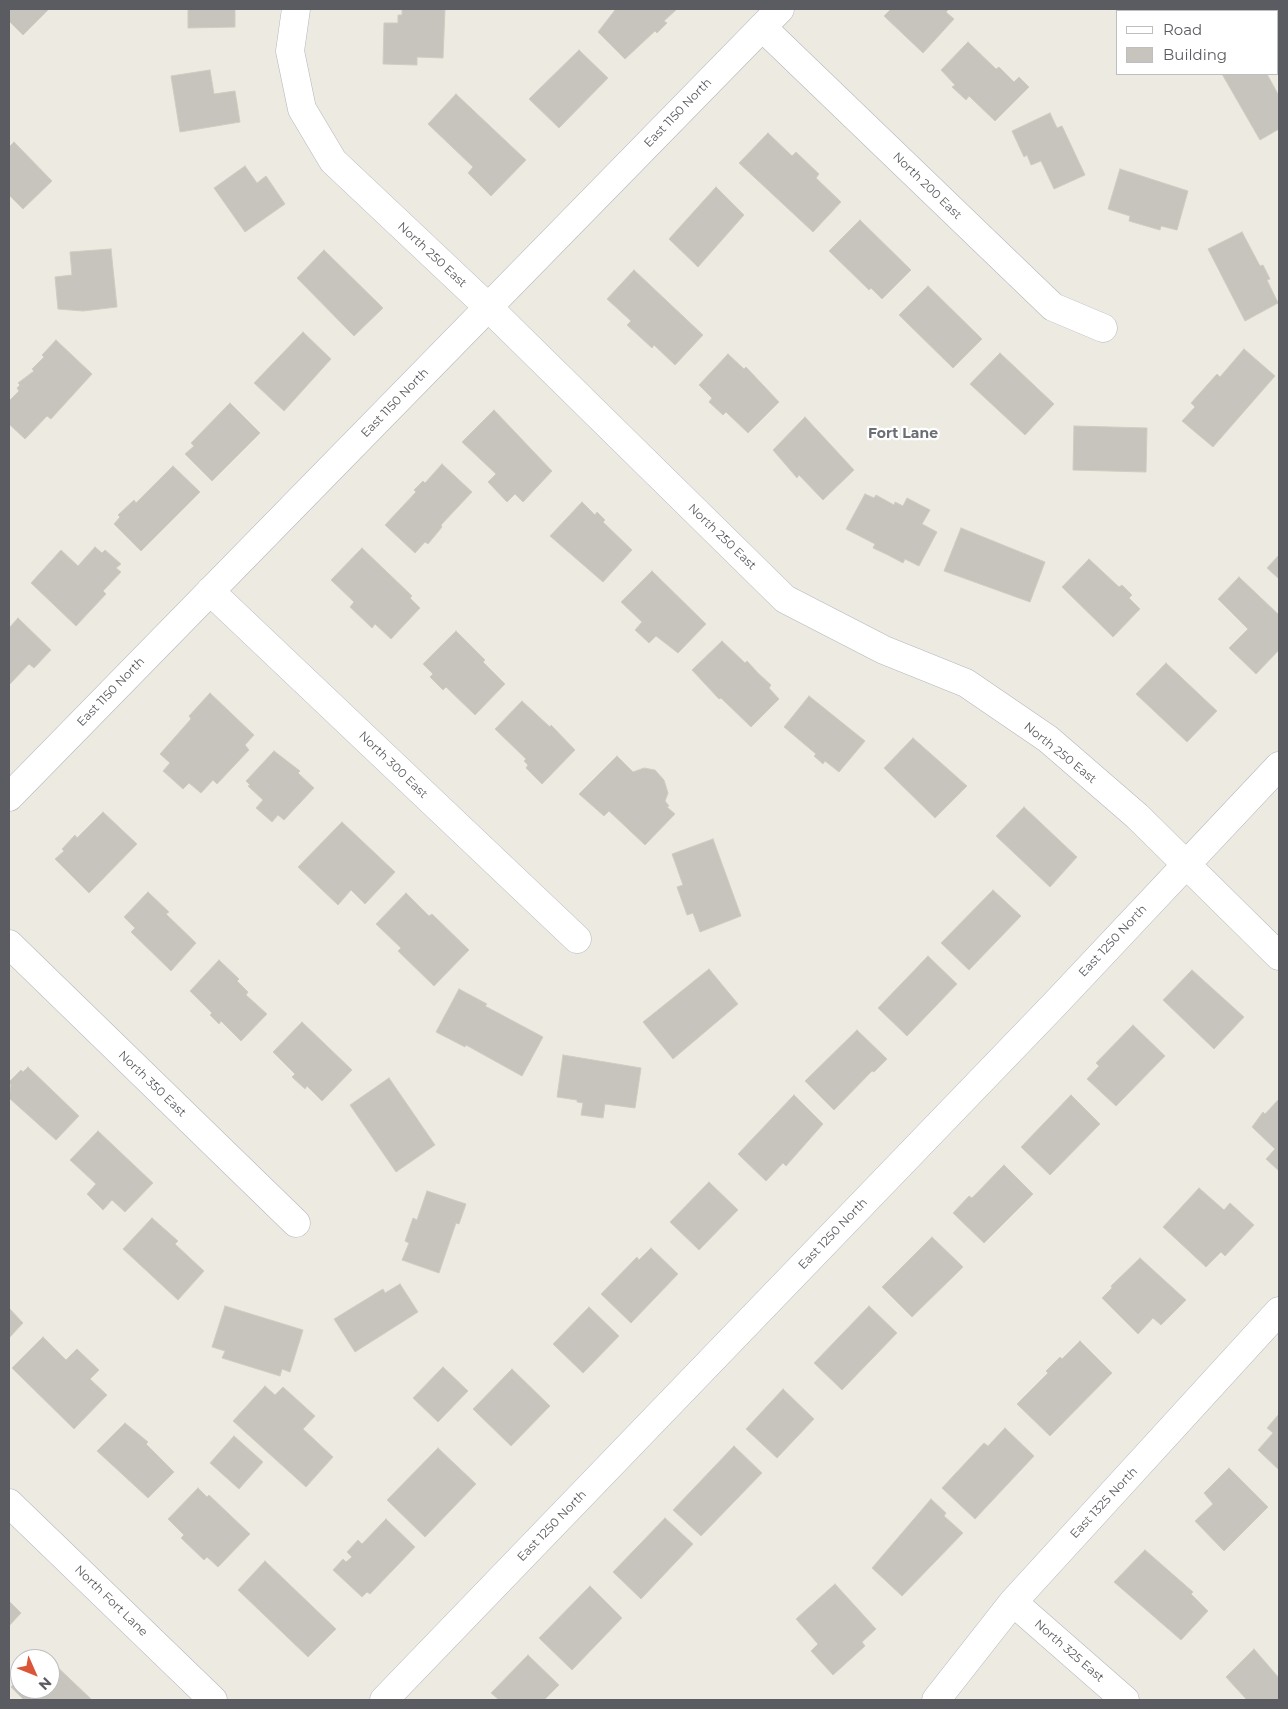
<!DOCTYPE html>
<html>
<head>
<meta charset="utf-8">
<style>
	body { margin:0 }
	#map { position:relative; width:1288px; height:1709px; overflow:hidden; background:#eceae1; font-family:Montserrat,sans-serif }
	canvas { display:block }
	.frame { position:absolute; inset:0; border:10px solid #5a5c61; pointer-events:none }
	.legend { position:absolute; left:1116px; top:10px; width:162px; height:65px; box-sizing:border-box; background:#fff; border:1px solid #bdbec0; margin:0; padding:6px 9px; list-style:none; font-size:15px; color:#5a5c61 }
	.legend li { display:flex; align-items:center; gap:10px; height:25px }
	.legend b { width:25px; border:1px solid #bdbec0 }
	.north { position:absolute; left:10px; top:1649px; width:50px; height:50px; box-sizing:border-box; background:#fff; border:1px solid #bdbec0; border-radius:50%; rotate:134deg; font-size:14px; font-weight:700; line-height:20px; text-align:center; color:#5a5c61 }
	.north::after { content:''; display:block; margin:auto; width:18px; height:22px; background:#db5538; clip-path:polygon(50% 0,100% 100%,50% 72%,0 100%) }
</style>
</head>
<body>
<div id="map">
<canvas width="1288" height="1709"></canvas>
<div class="frame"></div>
<ul class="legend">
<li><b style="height:6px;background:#fff"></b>Road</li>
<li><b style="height:14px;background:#c7c4be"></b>Building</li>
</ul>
<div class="north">N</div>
</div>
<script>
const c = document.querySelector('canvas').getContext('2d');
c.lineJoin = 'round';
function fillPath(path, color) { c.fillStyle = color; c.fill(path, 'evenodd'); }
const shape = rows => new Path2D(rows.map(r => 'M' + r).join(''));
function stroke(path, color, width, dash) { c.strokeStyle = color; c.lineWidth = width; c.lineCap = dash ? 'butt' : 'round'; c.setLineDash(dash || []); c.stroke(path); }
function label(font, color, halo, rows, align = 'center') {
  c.font = font + ' Montserrat,sans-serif'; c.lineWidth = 4.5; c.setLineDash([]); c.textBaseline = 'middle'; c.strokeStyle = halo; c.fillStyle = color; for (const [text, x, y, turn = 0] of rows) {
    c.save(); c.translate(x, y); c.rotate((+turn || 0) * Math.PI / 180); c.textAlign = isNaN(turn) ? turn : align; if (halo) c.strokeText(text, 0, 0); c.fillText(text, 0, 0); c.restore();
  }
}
const building = shape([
	[9,9,49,9,23,35,9,21,9,9],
	[188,9,235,9,235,27,188,28,188,9],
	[402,9,445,9,443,58,417,57,417,65,383,64,384,23,398,23,398,15,402,15,402,9],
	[614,9,677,9,664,21,667,23,657,33,655,31,625,59,598,32,615,10,614,9],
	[891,9,949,9,946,12,954,19,923,53,884,16,891,9],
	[1162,9,1215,9,1218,11,1165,11,1162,9],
	[968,42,996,69,999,67,1014,82,1019,77,1029,87,995,121,969,96,966,100,952,87,955,85,941,70,968,42],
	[579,50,608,78,559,128,529,99,579,50],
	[210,70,214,94,235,91,240,122,180,132,171,76,210,70],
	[1222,74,1267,74,1279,96,1279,129,1260,140,1222,74],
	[456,94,526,160,491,196,468,173,473,167,428,124,456,94],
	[1050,113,1057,128,1062,126,1085,175,1054,189,1041,161,1031,165,1027,155,1024,157,1012,131,1050,113],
	[768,133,792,156,796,152,819,174,816,178,841,202,813,232,739,163,768,133],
	[14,142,52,181,23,209,9,195,9,147,14,142],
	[245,166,257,183,266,176,285,204,245,232,214,188,245,166],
	[1120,169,1188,191,1177,230,1161,226,1160,230,1129,221,1130,216,1108,209,1120,169],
	[716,187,744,215,698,267,669,239,716,187],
	[860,220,911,270,882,299,871,288,869,290,829,251,860,220],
	[1242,232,1260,266,1263,265,1270,279,1267,280,1278,303,1245,321,1208,249,1242,232],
	[111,249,117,307,83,311,58,309,55,277,72,275,70,252,111,249],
	[324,250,383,308,354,336,297,278,324,250],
	[634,270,703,335,675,365,654,345,652,348,627,325,631,321,607,299,634,270],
	[928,286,982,339,953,368,899,315,928,286],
	[303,332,331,359,284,411,254,383,303,332],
	[56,340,92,374,51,419,47,416,25,439,9,424,9,401,19,391,17,388,20,385,18,383,34,371,32,369,44,357,42,355,56,340],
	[1244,349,1275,376,1213,447,1182,421,1195,407,1191,403,1217,374,1220,377,1244,349],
	[1000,353,1054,404,1025,435,970,384,1000,353],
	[728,354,744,369,746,367,779,402,748,433,726,412,723,415,709,402,712,398,699,385,728,354],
	[230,403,260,433,212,481,185,454,194,446,191,443,230,403],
	[494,410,552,471,523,502,515,494,507,502,488,482,496,474,462,442,494,410],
	[805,417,854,470,823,500,799,475,797,478,773,450,805,417],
	[1074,426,1147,428,1146,472,1073,470,1074,426],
	[442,464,472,492,441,525,442,527,428,544,425,542,415,553,385,525,416,492,414,490,423,481,425,483,442,464],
	[173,466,200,492,141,551,114,524,120,517,118,515,134,500,136,503,173,466],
	[865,494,874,498,876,495,894,505,895,502,903,506,907,498,930,510,922,524,937,532,919,566,905,559,903,563,888,555,873,548,875,544,846,529,865,494],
	[582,502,595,515,597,512,605,520,603,522,632,550,603,582,550,536,582,502],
	[961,528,1045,562,1030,602,944,571,961,528],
	[95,547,102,553,105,550,121,564,116,568,121,572,103,591,106,594,76,626,31,583,61,550,78,566,95,547],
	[362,548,412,596,410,598,420,608,391,639,375,624,372,628,350,607,354,602,331,580,362,548],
	[1279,555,1279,579,1267,568,1279,555],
	[1089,559,1119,587,1122,585,1132,595,1129,598,1140,609,1113,637,1062,587,1089,559],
	[652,571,706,624,678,653,656,636,649,643,635,630,642,622,621,602,652,571],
	[1239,577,1279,615,1279,650,1256,674,1229,648,1248,629,1218,599,1239,577],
	[18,618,51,650,34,668,29,664,9,685,9,628,18,618],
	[456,631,485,660,483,662,505,684,475,715,446,687,443,690,430,677,433,674,423,664,456,631],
	[722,641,745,663,747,661,758,673,771,685,769,688,779,699,751,727,721,698,719,699,692,670,722,641],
	[1166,663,1217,711,1187,742,1136,694,1166,663],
	[210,693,254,735,245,745,249,750,217,784,213,780,201,793,189,783,183,789,163,771,170,763,160,754,191,719,189,716,210,693],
	[809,696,865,741,839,772,825,761,823,764,814,756,816,754,784,727,809,696],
	[522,701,550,727,551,725,575,750,542,784,526,768,528,765,524,761,526,759,495,729,522,701],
	[913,738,967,786,935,818,884,768,913,738],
	[274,751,300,771,298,773,314,788,284,820,278,815,272,822,256,808,263,800,248,786,250,785,246,781,274,751],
	[617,756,633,772,644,768,655,770,664,780,668,793,665,801,669,806,667,807,675,814,645,845,609,811,604,816,579,794,617,756],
	[1024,807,1077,857,1050,887,996,836,1024,807],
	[103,812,137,844,89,893,55,859,64,851,62,849,75,835,77,838,103,812],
	[342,822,395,872,365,904,351,890,338,905,298,867,342,822],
	[713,839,741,916,700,932,693,913,687,915,677,887,683,885,672,854,713,839],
	[993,890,1021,916,969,970,941,943,993,890],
	[148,892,169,912,166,914,196,943,171,971,131,932,135,928,124,917,148,892],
	[406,893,429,916,432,914,469,950,434,986,398,951,401,948,376,924,406,893],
	[928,956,957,984,907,1036,878,1008,928,956],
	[219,960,239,979,237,981,248,992,246,995,267,1014,241,1041,221,1021,219,1024,210,1015,212,1013,190,991,219,960],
	[709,969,738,1004,673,1059,643,1022,709,969],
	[1192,970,1244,1017,1214,1049,1163,1000,1192,970],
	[459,989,487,1004,485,1006,543,1037,522,1076,466,1045,465,1047,436,1032,459,989],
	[302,1022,352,1070,322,1101,307,1086,305,1089,292,1077,295,1074,273,1052,302,1022],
	[1133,1025,1165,1056,1116,1106,1087,1079,1099,1066,1096,1063,1133,1025],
	[857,1030,887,1059,874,1072,872,1071,834,1110,805,1081,857,1030],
	[563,1055,641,1068,635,1108,605,1104,603,1118,581,1115,583,1103,577,1102,577,1100,557,1097,563,1055],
	[28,1067,79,1116,56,1140,9,1098,11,1085,9,1082,21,1070,23,1072,28,1067],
	[389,1078,435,1145,396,1172,350,1105,389,1078],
	[794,1095,823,1124,786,1166,783,1163,766,1181,738,1154,794,1095],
	[1071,1095,1100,1124,1050,1175,1021,1147,1071,1095],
	[1279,1099,1279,1171,1266,1159,1275,1149,1252,1127,1263,1112,1265,1114,1279,1099],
	[98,1131,153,1183,125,1212,112,1200,103,1210,87,1194,96,1184,70,1160,98,1131],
	[1004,1165,1033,1194,984,1243,953,1213,969,1196,972,1198,1004,1165],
	[709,1182,738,1210,699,1250,670,1222,709,1182],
	[1199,1188,1224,1210,1230,1203,1254,1225,1225,1256,1221,1252,1206,1267,1163,1227,1199,1188],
	[427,1191,466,1204,459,1224,456,1223,439,1273,402,1260,409,1243,405,1241,413,1218,417,1220,427,1191],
	[152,1218,178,1241,175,1244,204,1271,178,1300,123,1249,152,1218],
	[932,1237,963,1267,912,1317,882,1287,932,1237],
	[651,1248,678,1274,631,1323,601,1294,637,1257,639,1260,651,1248],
	[1140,1258,1186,1300,1161,1325,1153,1318,1138,1334,1102,1298,1112,1288,1111,1286,1140,1258],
	[400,1284,418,1312,355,1352,334,1319,383,1289,385,1293,400,1284],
	[225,1306,303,1330,290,1372,282,1369,280,1376,222,1358,225,1351,212,1347,225,1306],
	[869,1306,897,1333,842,1390,814,1363,869,1306],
	[589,1307,619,1336,583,1373,553,1344,589,1307],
	[9,1308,23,1323,9,1338,9,1308],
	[43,1337,66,1360,77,1349,99,1370,90,1379,107,1395,74,1429,12,1368,43,1337],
	[1080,1341,1112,1373,1050,1436,1017,1404,1048,1373,1046,1371,1060,1357,1062,1359,1080,1341],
	[443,1367,468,1391,438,1422,413,1398,443,1367],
	[512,1369,550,1406,511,1446,473,1409,512,1369],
	[265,1386,275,1395,283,1387,315,1416,303,1429,333,1457,306,1487,233,1421,265,1386],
	[783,1389,814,1419,777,1458,746,1429,783,1389],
	[1279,1414,1279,1470,1258,1450,1273,1433,1267,1428,1279,1414],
	[125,1423,148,1442,146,1444,174,1472,148,1498,97,1451,125,1423],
	[1005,1428,1034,1456,975,1519,942,1488,984,1443,988,1446,1005,1428],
	[234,1436,263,1462,239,1489,210,1463,234,1436],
	[734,1446,762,1473,701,1536,673,1510,734,1446],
	[438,1448,476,1484,425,1537,387,1500,438,1448],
	[1229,1468,1268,1507,1224,1551,1195,1521,1213,1504,1204,1493,1229,1468],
	[198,1488,207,1497,209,1495,250,1534,218,1567,207,1557,204,1560,181,1538,184,1535,168,1519,198,1488],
	[931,1499,946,1513,944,1516,963,1533,902,1596,872,1568,931,1499],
	[665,1518,693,1544,641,1599,613,1572,665,1518],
	[386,1519,415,1547,370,1594,367,1592,362,1597,333,1570,343,1559,346,1562,352,1557,347,1552,358,1540,362,1544,386,1519],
	[1145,1550,1193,1592,1191,1594,1208,1611,1181,1640,1114,1582,1145,1550],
	[265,1561,336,1629,308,1657,238,1590,265,1561],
	[835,1584,876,1629,862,1642,865,1646,833,1675,811,1651,818,1644,796,1619,835,1584],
	[590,1586,622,1618,572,1670,539,1638,590,1586],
	[9,1601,21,1613,9,1626,9,1601],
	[1254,1649,1279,1678,1279,1700,1247,1700,1226,1677,1254,1649],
	[43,1653,49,1659,38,1659,43,1653],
	[528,1655,559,1685,544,1700,499,1700,491,1693,528,1655],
	[50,1660,92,1700,24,1700,11,1687,20,1677,20,1689,50,1689,50,1660]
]);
fillPath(building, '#c7c4be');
stroke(building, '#d0ccc0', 1);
const minor = shape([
	[296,9,290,51,302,109,333,161,489,308,785,599,884,650,966,683,1048,739,1137,816,1279,956],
	[762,27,1053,307,1103,328],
	[210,591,577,939],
	[9,797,780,9],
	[9,944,296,1223],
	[1013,1602,1125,1700],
	[384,1700,1054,1005,1279,766],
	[936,1700,1013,1602,1279,1311]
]);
const tertiary = shape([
	[9,1503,213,1700]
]);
stroke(minor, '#b4b6bb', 29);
stroke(tertiary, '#b4b6bb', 29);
stroke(minor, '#fff', 28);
stroke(tertiary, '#fff', 28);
label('12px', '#5a5c61', '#fff', [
	["East 1150 North",678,113,-46],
	["North 200 East",927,186,44],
	["North 250 East",432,255,43],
	["East 1150 North",395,403,-46],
	["North 250 East",722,537,44],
	["East 1150 North",111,692,-46],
	["North 250 East",1060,753,39],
	["North 300 East",393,765,44],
	["East 1250 North",1113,941,-47],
	["North 350 East",152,1084,44],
	["East 1250 North",833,1234,-46],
	["East 1325 North",1104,1503,-47],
	["East 1250 North",552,1526,-46],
	["North Fort Lane",111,1601,44],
	["North 325 East",1069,1651,41]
]);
label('bold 14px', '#6b6e73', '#fff', [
	["Fort Lane",903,434]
]);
</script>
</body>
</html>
